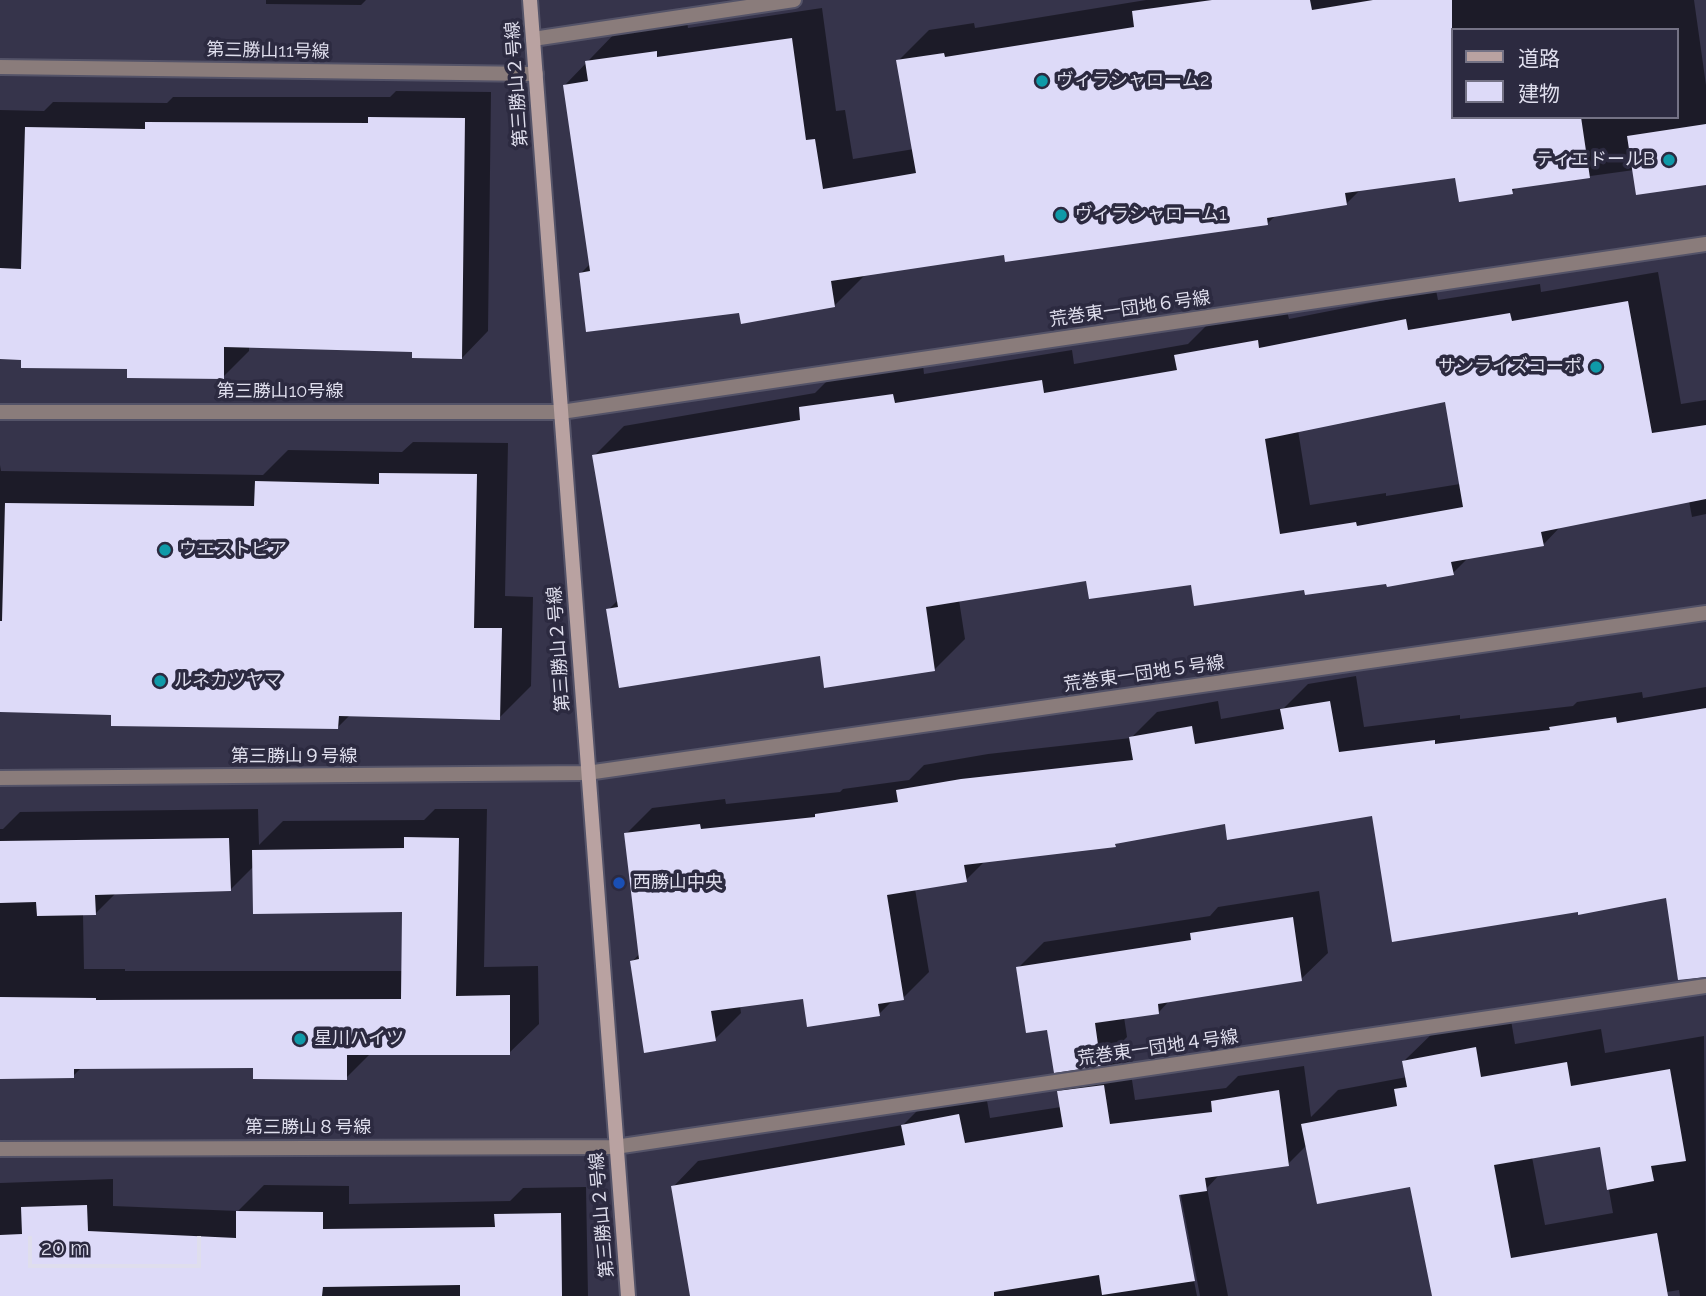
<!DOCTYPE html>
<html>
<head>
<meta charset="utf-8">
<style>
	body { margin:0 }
	#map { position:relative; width:1706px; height:1296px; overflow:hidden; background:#36344b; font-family:Raleway,"Noto Sans JP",sans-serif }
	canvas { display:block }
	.legend { position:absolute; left:1451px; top:28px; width:228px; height:91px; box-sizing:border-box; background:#2c2a40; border:2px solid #747285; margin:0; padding:9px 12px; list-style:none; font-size:21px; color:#dfdeed }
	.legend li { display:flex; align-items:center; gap:14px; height:35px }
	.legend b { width:35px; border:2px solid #747285 }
	.scale { position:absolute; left:28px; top:1236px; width:173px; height:32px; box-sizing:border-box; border:4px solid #dfdeed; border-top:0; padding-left:9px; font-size:21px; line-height:24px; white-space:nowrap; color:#dfdeed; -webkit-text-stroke:5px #2c2a40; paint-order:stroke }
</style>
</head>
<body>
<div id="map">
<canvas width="1706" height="1296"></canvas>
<ul class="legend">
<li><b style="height:9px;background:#b9a2a1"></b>道路</li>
<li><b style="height:19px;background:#dddaf8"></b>建物</li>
</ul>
<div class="scale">20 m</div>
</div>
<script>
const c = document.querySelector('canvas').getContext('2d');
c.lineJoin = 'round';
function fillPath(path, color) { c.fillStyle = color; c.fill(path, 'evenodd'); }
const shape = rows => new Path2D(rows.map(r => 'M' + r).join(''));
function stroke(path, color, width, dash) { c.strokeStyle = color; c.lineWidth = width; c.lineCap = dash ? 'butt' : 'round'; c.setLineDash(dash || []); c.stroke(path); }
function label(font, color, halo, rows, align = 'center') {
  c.font = font + ' Raleway,"Noto Sans JP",sans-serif'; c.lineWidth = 7; c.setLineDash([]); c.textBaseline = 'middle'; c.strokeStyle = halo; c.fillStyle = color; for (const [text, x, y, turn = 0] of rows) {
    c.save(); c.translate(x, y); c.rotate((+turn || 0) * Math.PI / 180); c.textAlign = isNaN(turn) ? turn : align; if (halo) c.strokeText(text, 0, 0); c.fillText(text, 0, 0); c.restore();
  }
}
fillPath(shape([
	[266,0,366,0,361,5,266,4],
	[1146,0,1694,0,1706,85,1706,183,1634,170,1518,186,1512,192,1457,176,1361,189,1346,204,1276,215,1267,224,1005,253,865,275,834,306,740,311,581,273,591,263,565,85,617,31,687,22,688,28,822,8,836,111,845,110,853,159,914,149,898,61,929,30,974,23,975,28],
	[1452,30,1676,30,1676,117,1452,117],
	[396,91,491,92,488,331,462,358,414,351,249,346,249,351,223,377,0,357,0,110,44,111,53,102,167,103,173,97,390,97],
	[1658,272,1681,404,1706,400,1706,514,1692,517,1689,501,1561,526,1543,545,1469,557,1453,573,1388,582,1306,588,1088,579,959,600,965,639,935,669,821,654,608,610,618,600,594,456,624,426,815,393,831,377,923,365,924,374,1072,350,1074,364,1188,344,1206,326,1287,311,1289,319,1436,290,1438,300,1540,284,1541,292],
	[1446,400,1460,484,1386,496,1386,493,1310,505,1298,430],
	[413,442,508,443,505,596,533,597,531,686,499,718,350,715,338,727,113,713,0,710,0,465,1,471,263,475,288,450,402,452],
	[1356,676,1364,727,1460,715,1460,719,1573,706,1577,702,1642,692,1643,698,1706,687,1706,895,1667,896,1373,814,1226,822,1118,841,1115,845,986,860,966,880,915,889,929,972,903,998,893,1000,879,1014,804,997,740,1006,741,1013,715,1039,632,962,640,953,626,834,652,808,725,799,726,804,840,792,843,789,909,780,924,765,988,754,1131,738,1157,712,1218,701,1221,719,1284,708,1308,684],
	[258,809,259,845,283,821,424,820,435,809,487,809,484,967,538,966,539,1024,509,1053,370,1054,346,1078,255,1066,82,1067,73,1076,0,1077,0,829,3,829,20,812],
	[254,866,404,911,403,971,125,971,125,969,84,969,83,914,95,914,116,893,230,890],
	[1319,891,1328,953,1301,979,1170,1000,1159,1012,1124,1017,1127,1037,1100,1064,1129,1060,1135,1100,1226,1088,1238,1076,1304,1066,1311,1117,1338,1090,1407,1077,1404,1061,1439,1027,1510,1014,1515,1044,1601,1029,1605,1053,1704,1036,1706,1296,1680,1296,1679,1290,1643,1296,1434,1296,1412,1185,1307,1145,1288,1164,1221,1173,1207,1188,1228,1296,1200,1296,1179,1186,1175,1186,1197,1296,705,1296,673,1187,698,1161,903,1125,928,1100,985,1089,990,1118,1061,1107,1059,1092,1085,1066,1048,1028,1018,968,1044,942,1210,916,1218,907],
	[1601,1145,1613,1213,1545,1225,1532,1157],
	[113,1179,113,1206,238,1211,264,1185,349,1186,349,1204,510,1201,523,1188,586,1187,588,1296,0,1296,0,1183]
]), '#0007');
fillPath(shape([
	[1212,0,1310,0,1312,10,1373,0,1452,0,1452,117,1581,117,1590,178,1512,189,1513,194,1459,202,1455,178,1345,193,1347,205,1267,218,1268,225,1005,262,1004,255,831,281,835,307,741,324,739,313,586,332,579,273,590,271,563,85,588,81,585,61,657,51,657,57,792,38,806,140,815,139,823,189,916,173,896,60,944,53,945,57,1134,27,1132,11],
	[368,117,465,118,462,359,412,358,412,352,224,347,224,379,127,378,127,369,21,368,21,360,0,359,0,268,21,269,25,127,145,129,145,122,368,123],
	[1706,124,1706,185,1636,195,1627,136],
	[1628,301,1652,433,1706,425,1706,499,1541,532,1544,546,1451,562,1454,575,1387,587,1386,584,1305,595,1304,590,1194,606,1191,585,1089,599,1086,581,926,607,935,671,824,688,820,656,619,688,606,609,618,607,592,455,800,420,799,407,893,394,895,403,1042,380,1044,393,1177,370,1174,355,1258,340,1259,348,1406,319,1408,330,1510,313,1512,321],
	[1445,402,1463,507,1357,526,1356,522,1280,534,1265,439],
	[379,473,477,474,474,628,502,628,500,720,339,716,338,729,111,726,111,715,0,712,0,621,2,621,5,503,254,506,255,481,379,484],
	[1330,701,1339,752,1435,740,1435,744,1550,730,1549,727,1616,717,1617,723,1706,708,1706,977,1678,980,1666,898,1578,915,1578,912,1392,942,1372,816,1227,840,1225,824,1115,844,1116,847,964,865,967,882,887,895,904,1000,878,1004,880,1016,807,1027,803,999,711,1011,716,1041,644,1053,630,961,639,959,624,833,700,824,701,829,815,817,815,814,898,802,896,790,961,779,1133,760,1129,737,1192,726,1195,744,1284,729,1280,709],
	[404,837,459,838,456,996,510,995,510,1055,347,1055,347,1080,253,1079,253,1068,74,1069,74,1078,0,1079,0,997,96,998,96,1000,401,999,402,912,253,914,252,850,404,848],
	[229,838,231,891,95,895,96,915,37,916,36,902,0,903,0,841],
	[1293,917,1302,981,1158,1004,1159,1014,1095,1023,1101,1066,1054,1073,1047,1030,1026,1033,1016,967,1191,940,1190,933],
	[1476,1047,1481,1077,1567,1062,1571,1086,1670,1069,1686,1161,1651,1166,1654,1181,1607,1190,1600,1147,1494,1165,1511,1258,1657,1233,1668,1296,1432,1296,1410,1187,1317,1204,1301,1124,1397,1106,1394,1089,1407,1087,1402,1061],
	[1104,1085,1110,1124,1212,1112,1211,1101,1279,1090,1289,1166,1205,1178,1207,1191,1179,1195,1195,1281,1102,1295,1099,1275,994,1292,994,1296,690,1296,671,1186,905,1145,901,1125,959,1114,965,1143,1063,1127,1057,1091],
	[87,1205,88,1231,236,1238,236,1211,323,1212,323,1229,495,1227,494,1214,561,1213,562,1296,460,1296,460,1285,323,1287,322,1296,0,1296,0,1235,22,1234,21,1207]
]), '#dddaf8');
const street = shape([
	[533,39,794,0],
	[0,67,536,74],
	[0,412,561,412,1706,244],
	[0,778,587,773,1706,613],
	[0,1149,615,1147,1706,986]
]);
const secondary = shape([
	[530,0,628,1296]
]);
stroke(street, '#545368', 18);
stroke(secondary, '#545368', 18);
stroke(street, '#8a7c7b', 14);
stroke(secondary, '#b9a2a1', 14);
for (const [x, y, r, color] of [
	[1042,81,7,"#0f9aa8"],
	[1669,160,7,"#0f9aa8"],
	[1061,215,7,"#0f9aa8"],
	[1596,367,7,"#0f9aa8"],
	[165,550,7,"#0f9aa8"],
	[160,681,7,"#0f9aa8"],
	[619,883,7,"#1a4fb4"],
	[300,1039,7,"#0f9aa8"]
]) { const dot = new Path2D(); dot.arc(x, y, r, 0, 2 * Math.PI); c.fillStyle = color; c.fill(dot); stroke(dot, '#2c2a40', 2.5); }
label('18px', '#dfdeed', '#2c2a40', [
	["第三勝山11号線",268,51,1],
	["第三勝山２号線",517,84,-94],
	["荒巻東一団地６号線",1130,309,-8],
	["第三勝山10号線",280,392],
	["第三勝山２号線",559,649,-94],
	["荒巻東一団地５号線",1144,674,-8],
	["第三勝山９号線",294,757],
	["荒巻東一団地４号線",1158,1048,-8],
	["第三勝山８号線",308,1128],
	["第三勝山２号線",602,1215,-95]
]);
label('18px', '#dfdeed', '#2c2a40', [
	["ヴィラシャローム2",1056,81],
	["ティエドールB",1655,160,"right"],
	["ヴィラシャローム1",1075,215],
	["サンライズコーポ",1582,367,"right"],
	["ウエストピア",179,550],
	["ルネカツヤマ",174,681],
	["西勝山中央",633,883],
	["星川ハイツ",314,1039]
], 'left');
</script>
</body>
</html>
